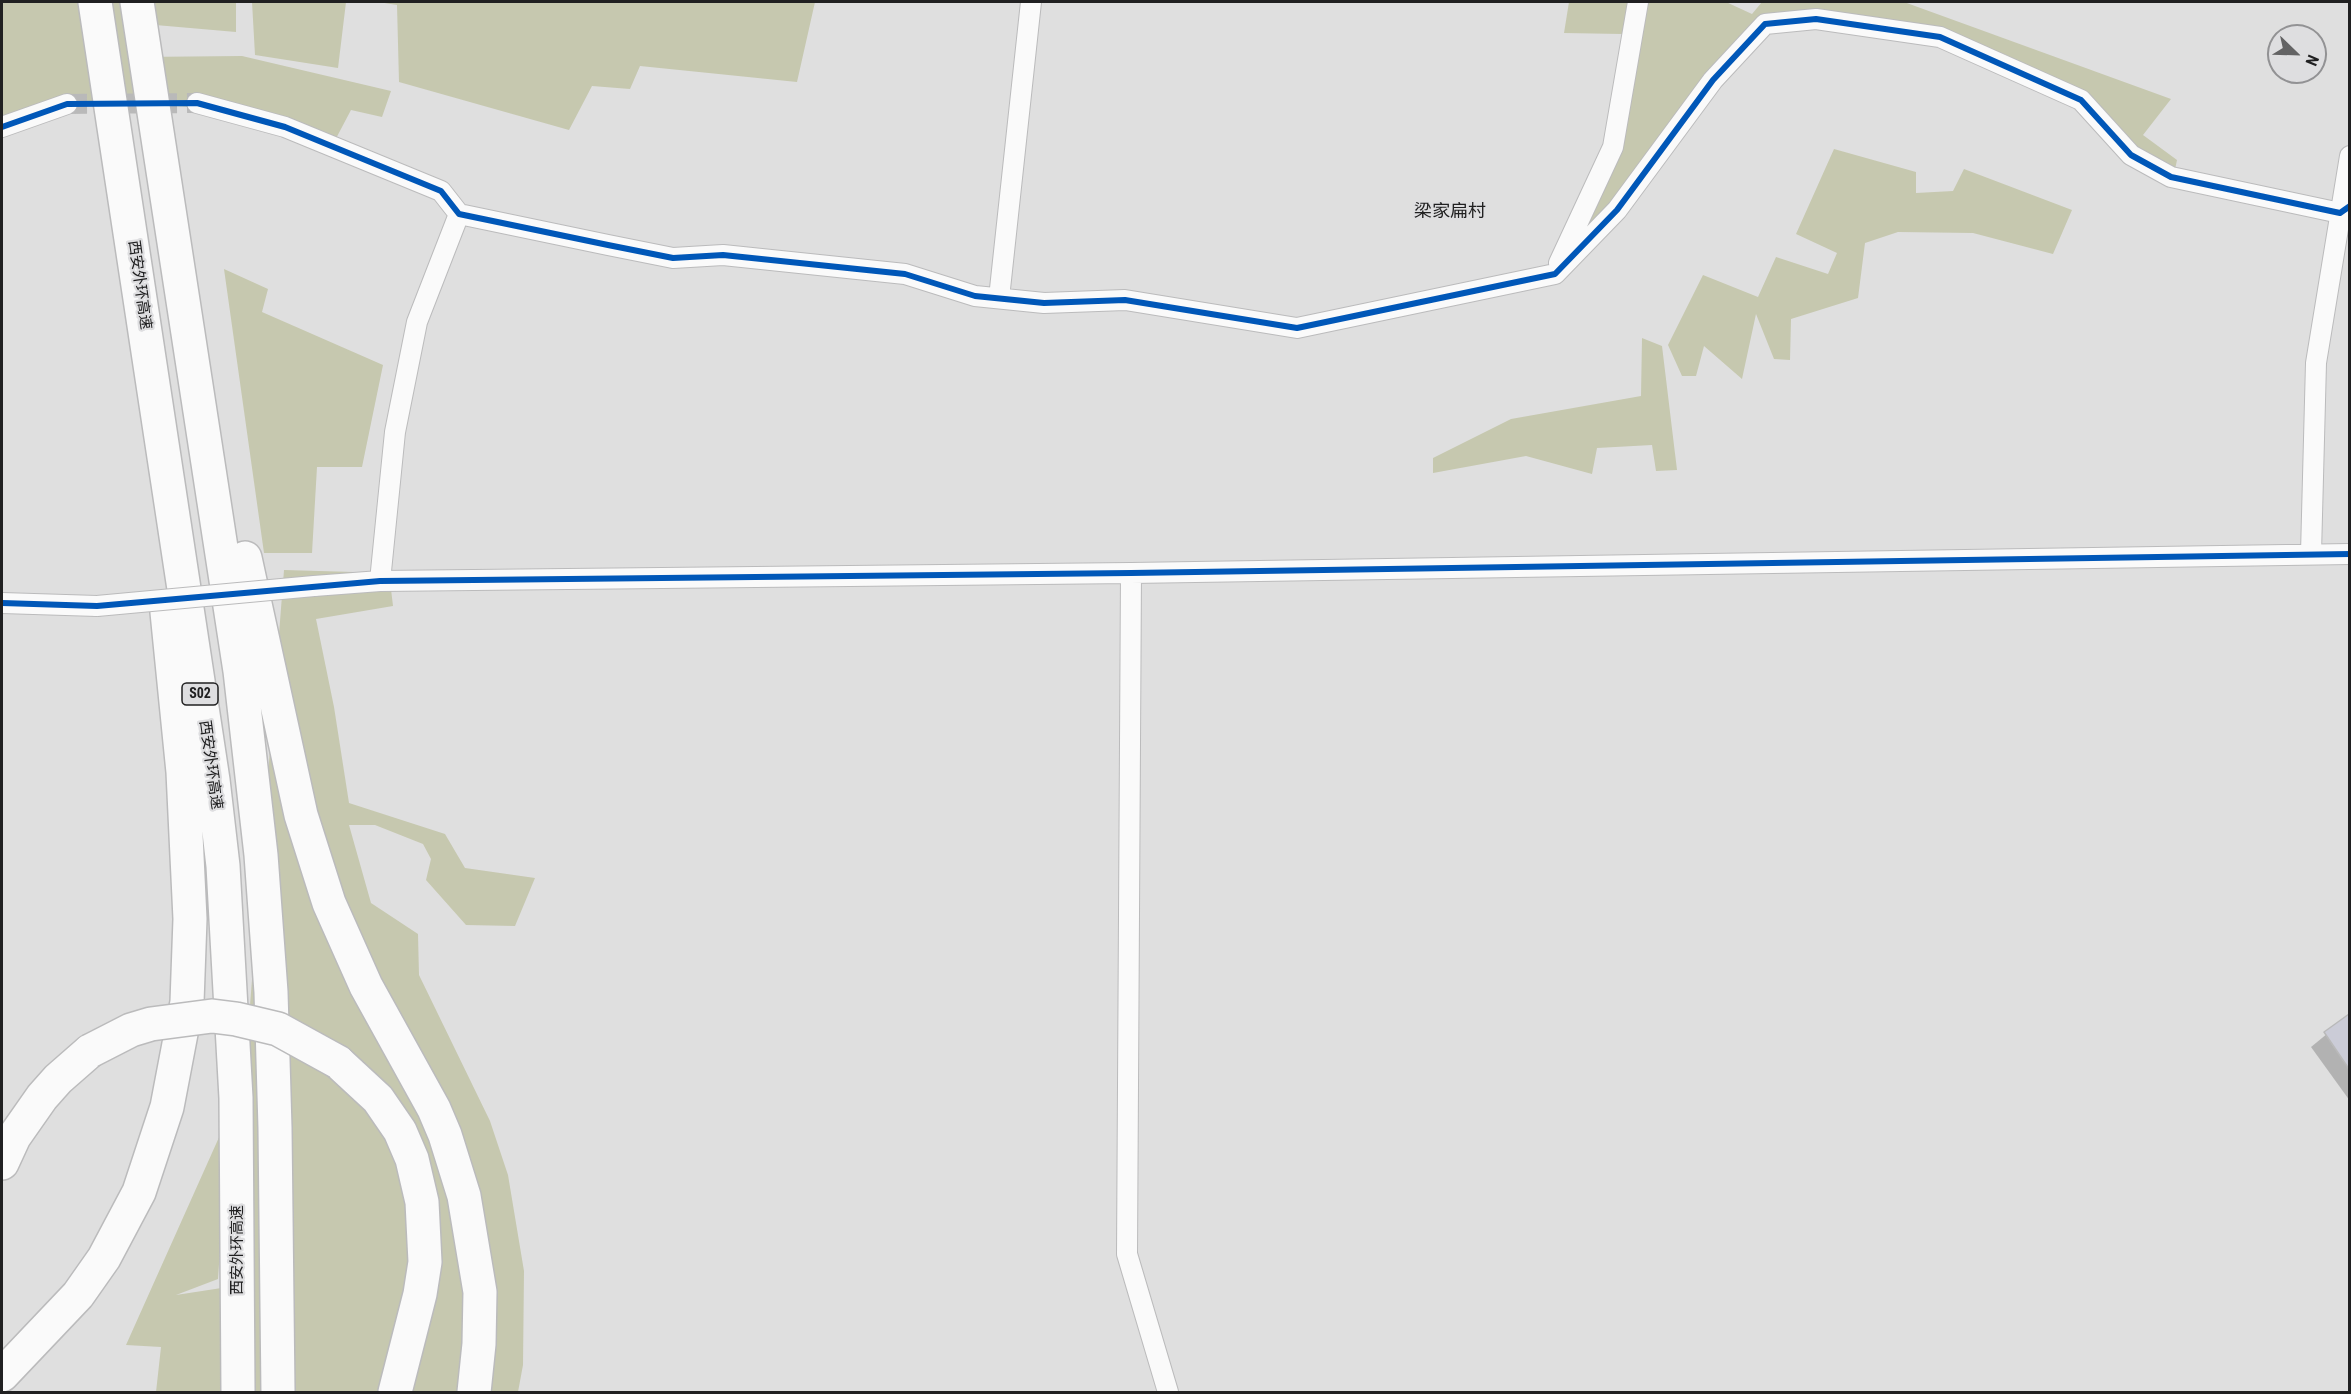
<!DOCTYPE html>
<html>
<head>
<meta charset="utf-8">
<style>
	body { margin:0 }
	#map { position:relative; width:2351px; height:1394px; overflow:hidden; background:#dfdfdf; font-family:"Roboto Condensed",sans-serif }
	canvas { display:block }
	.frame { position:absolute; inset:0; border:3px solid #202021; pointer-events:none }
	.north { position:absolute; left:2267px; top:24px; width:60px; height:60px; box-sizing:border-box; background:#dedee0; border:2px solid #929294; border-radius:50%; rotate:113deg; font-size:16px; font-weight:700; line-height:24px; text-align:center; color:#202021 }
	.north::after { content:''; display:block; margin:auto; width:21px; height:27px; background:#636364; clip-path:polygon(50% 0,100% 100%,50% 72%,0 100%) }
</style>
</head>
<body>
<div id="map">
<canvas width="2351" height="1394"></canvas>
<div class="frame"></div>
<div class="north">N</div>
</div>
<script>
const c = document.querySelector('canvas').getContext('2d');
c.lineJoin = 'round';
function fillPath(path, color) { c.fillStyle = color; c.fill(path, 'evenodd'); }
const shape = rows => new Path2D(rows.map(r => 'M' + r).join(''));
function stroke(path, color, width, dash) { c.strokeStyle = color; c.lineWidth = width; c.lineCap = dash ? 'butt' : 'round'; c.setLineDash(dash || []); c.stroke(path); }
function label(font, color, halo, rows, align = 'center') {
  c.font = font + ' "Roboto Condensed","Noto Sans SC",sans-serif'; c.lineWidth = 4.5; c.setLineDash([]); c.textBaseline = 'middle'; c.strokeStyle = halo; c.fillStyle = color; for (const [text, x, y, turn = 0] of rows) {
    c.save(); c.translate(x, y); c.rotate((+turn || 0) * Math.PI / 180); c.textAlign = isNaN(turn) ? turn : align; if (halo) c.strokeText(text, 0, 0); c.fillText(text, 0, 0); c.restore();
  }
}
fillPath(shape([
	[2,2,236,2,236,32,144,24,139,57,242,56,391,91,382,117,351,110,332,146,251,111,98,101,2,117],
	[252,2,346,2,338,68,255,55],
	[378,2,815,2,797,82,640,66,630,89,592,86,569,130,399,82,397,5],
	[1569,2,1633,2,1622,34,1564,33],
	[1645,2,1726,2,1752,14,1762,2,1904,2,2171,99,2143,135,2177,160,2173,179,2058,80,2004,54,1916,25,1791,17,1733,52,1567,260,1618,148],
	[1834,149,1916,172,1916,193,1953,191,1964,169,2072,210,2053,254,1973,233,1898,232,1865,243,1858,298,1791,319,1790,360,1774,359,1756,314,1742,379,1704,346,1696,376,1682,376,1668,345,1703,275,1758,297,1776,257,1828,274,1837,253,1796,234],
	[224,269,268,289,262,312,383,365,362,467,317,467,312,553,264,553],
	[1642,338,1662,346,1677,470,1656,471,1652,445,1597,448,1592,474,1526,456,1433,473,1433,458,1511,419,1641,396],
	[284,570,389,573,393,606,316,619,334,707,349,803,445,834,465,868,535,878,515,926,466,925,426,880,431,859,423,844,375,825,349,825,371,903,418,934,419,975,490,1121,508,1175,524,1271,523,1365,518,1392,156,1392,161,1347,126,1345,229,1115,218,1279,176,1295,228,1287]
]), '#c6c8af');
fillPath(shape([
	[2350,1015,2350,1101,2311,1047]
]), '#0003');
const building = shape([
	[2349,1014,2349,1069,2324,1032,2349,1014]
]);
fillPath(building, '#cbccd7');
stroke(building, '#b9b9b9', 1.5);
stroke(shape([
	[67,104,197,103]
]), '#b9b9b9', 20, [20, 10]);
const street = shape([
	[197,103,285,127,441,191,459,214,608,245,673,258,723,255,905,274,975,296,1044,303,1125,300,1297,328,1555,274,1617,210,1713,80,1765,24,1816,19,1940,37,2081,100,2131,155,2171,177,2340,213,2350,206],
	[2,127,67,104],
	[1559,263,1613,147,1638,2],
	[999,298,1031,2],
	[2311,553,2316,363,2350,156],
	[1131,573,1127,1254,1168,1392],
	[380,581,395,432,417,322,459,214],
	[314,586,380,581,1131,573,2350,554],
	[2,603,97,606]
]);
const highway = shape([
	[95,2,213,780,223,866,236,1098,238,1392],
	[137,2,240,671,261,855,271,992,275,1128,278,1392],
	[245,558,301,815,329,903,366,986,434,1109,445,1135,464,1196,480,1292,479,1344,474,1392],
	[338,1062,378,1099,400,1131,412,1159,422,1202,425,1262,420,1294,395,1392],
	[2,1163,14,1137,42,1097,58,1079,90,1051],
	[2,1375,78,1295,104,1258,139,1192,167,1107,187,1002,190,919,183,772,167,612]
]);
stroke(street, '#bbbbbc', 22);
stroke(highway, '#bbbbbc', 36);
stroke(street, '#fafafa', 20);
stroke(highway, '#fafafa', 33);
const streetBridge = shape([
	[97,606,314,586]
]);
const highwayBridge = shape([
	[90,1051,131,1030,151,1024,212,1016,236,1019,278,1029,338,1062]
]);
stroke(streetBridge, '#bbbbbc', 22, []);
stroke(highwayBridge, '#bbbbbc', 36, []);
stroke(streetBridge, '#fafafa', 20);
stroke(highwayBridge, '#fafafa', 33);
stroke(shape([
	[2,127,67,104,197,103,285,127,441,191,459,214,608,245,673,258,723,255,905,274,975,296,1044,303,1125,300,1297,328,1555,274,1617,210,1713,80,1765,24,1816,19,1940,37,2081,100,2131,155,2171,177,2340,213,2350,206],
	[2,603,97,606,380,581,1131,573,2350,554]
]), '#0057b8', 6);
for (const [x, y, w] of [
	[200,694,36]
]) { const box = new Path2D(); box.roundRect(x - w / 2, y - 11, w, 22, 4.5); c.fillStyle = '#dedee0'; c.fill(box); stroke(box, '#202021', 1.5); }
label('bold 14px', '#202021', null, [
	["S02",200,694]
]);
label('15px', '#202021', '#dedee0', [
	["西安外环高速",139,285,82],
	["西安外环高速",210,765,82],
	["西安外环高速",238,1250,-90]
]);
label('18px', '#202021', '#dedee0', [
	["梁家扁村",1450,212]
]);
</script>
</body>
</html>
